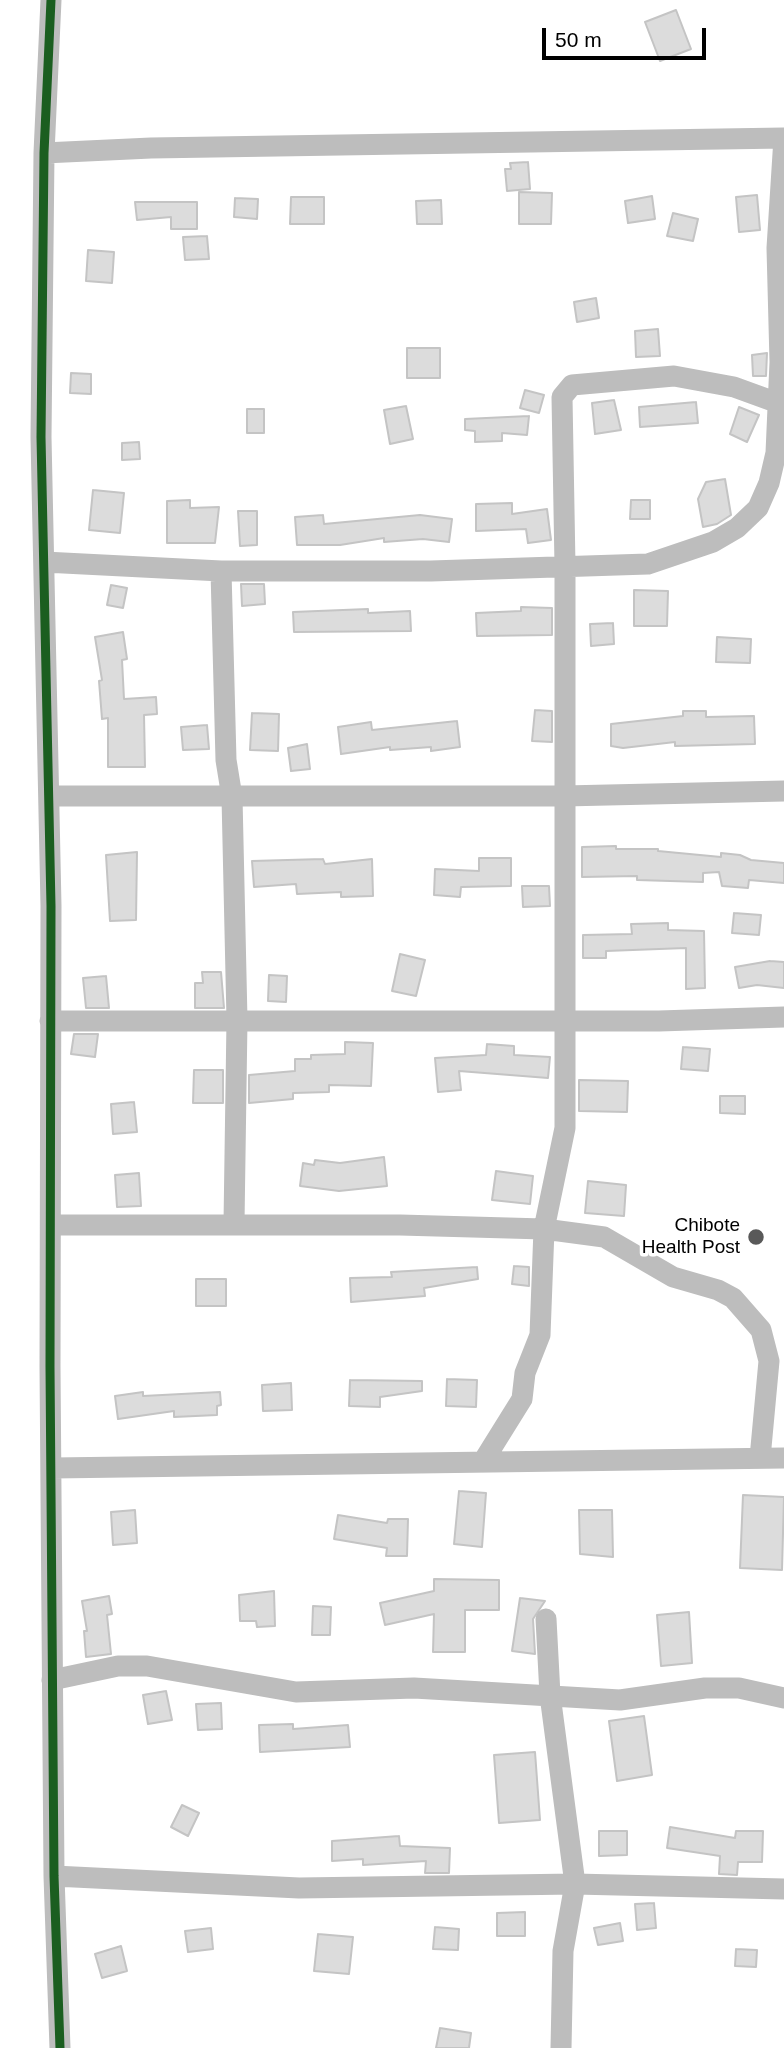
<!DOCTYPE html>
<html>
<head>
<meta charset="utf-8">
<style>
	body { margin:0 }
	#map { position:relative; width:784px; height:2048px; overflow:hidden; background:#fff; font-family:Arial,sans-serif }
	canvas { display:block }
	.scale { position:absolute; left:542px; top:28px; width:164px; height:32px; box-sizing:border-box; border:4px solid #000; border-top:0; padding-left:9px; font-size:21px; line-height:24px; white-space:nowrap; color:#000; -webkit-text-stroke:5px #fff; paint-order:stroke }
</style>
</head>
<body>
<div id="map">
<canvas width="784" height="2048"></canvas>
<div class="scale">50 m</div>
</div>
<script>
const c = document.querySelector('canvas').getContext('2d');
c.lineJoin = 'round';
function fillPath(path, color) { c.fillStyle = color; c.fill(path, 'evenodd'); }
const shape = rows => new Path2D(rows.map(r => 'M' + r).join(''));
function stroke(path, color, width, dash) { c.strokeStyle = color; c.lineWidth = width; c.lineCap = dash ? 'butt' : 'round'; c.setLineDash(dash || []); c.stroke(path); }
function label(font, color, halo, rows, align = 'center') {
  c.font = font + ' Arial,sans-serif'; c.lineWidth = 7; c.setLineDash([]); c.textBaseline = 'middle'; c.strokeStyle = halo; c.fillStyle = color; for (const [text, x, y, turn = 0] of rows) {
    c.save(); c.translate(x, y); c.rotate((+turn || 0) * Math.PI / 180); c.textAlign = isNaN(turn) ? turn : align; if (halo) c.strokeText(text, 0, 0); c.fillText(text, 0, 0); c.restore();
  }
}
const building = shape([
	[676,10,691,49,660,61,645,22,676,10],
	[528,162,530,189,507,191,505,169,511,169,510,163,528,162],
	[519,192,552,193,551,224,519,224,519,192],
	[757,195,760,230,739,232,736,197,757,195],
	[652,196,655,219,628,223,625,201,652,196],
	[291,197,324,197,324,224,290,224,291,197],
	[235,198,258,199,257,219,234,217,235,198],
	[441,200,442,224,417,224,416,201,441,200],
	[135,202,197,202,197,229,171,229,171,217,137,220,135,202],
	[673,213,698,219,693,241,667,236,673,213],
	[207,236,209,259,185,260,183,237,207,236],
	[88,250,114,252,112,283,86,281,88,250],
	[596,298,599,318,577,322,574,302,596,298],
	[658,329,660,356,636,357,635,331,658,329],
	[407,348,440,348,440,378,407,378,407,348],
	[767,353,766,376,753,376,752,355,767,353],
	[71,373,91,374,91,394,70,393,71,373],
	[525,390,544,395,539,413,520,408,525,390],
	[614,400,621,430,595,434,592,403,614,400],
	[696,402,698,423,640,427,639,407,696,402],
	[406,406,413,439,390,444,384,410,406,406],
	[739,407,759,415,747,442,730,434,739,407],
	[247,409,264,409,264,433,247,433,247,409],
	[529,416,527,435,502,433,502,441,475,442,475,431,465,430,465,419,529,416],
	[139,442,140,459,122,460,122,443,139,442],
	[725,479,731,515,717,524,703,527,698,499,706,482,725,479],
	[93,490,124,493,120,533,89,530,93,490],
	[190,500,190,508,219,507,215,543,167,543,167,501,190,500],
	[631,500,650,500,650,519,630,519,631,500],
	[512,503,512,514,547,509,551,540,528,543,526,529,476,531,476,504,512,503],
	[238,511,257,511,257,545,240,546,238,511],
	[323,515,324,524,420,515,452,519,449,542,423,539,384,542,384,538,340,545,297,545,295,517,323,515],
	[241,584,264,584,265,604,242,606,241,584],
	[111,585,127,588,123,608,107,605,111,585],
	[634,590,668,591,667,626,634,626,634,590],
	[521,607,552,608,552,635,477,636,476,613,521,611,521,607],
	[368,609,368,613,410,611,411,631,294,632,293,612,368,609],
	[613,623,614,644,591,646,590,624,613,623],
	[123,632,127,659,122,660,124,699,156,697,157,714,144,715,145,767,108,767,108,718,102,719,99,681,102,680,95,637,123,632],
	[717,637,751,639,750,663,716,662,717,637],
	[535,710,552,711,552,742,532,741,535,710],
	[683,711,706,711,706,717,754,716,755,744,675,746,675,742,623,748,611,746,611,724,683,716,683,711],
	[252,713,279,714,278,751,250,750,252,713],
	[457,721,460,747,431,751,431,747,390,750,390,747,341,754,338,727,371,722,372,730,457,721],
	[207,725,209,749,183,750,181,727,207,725],
	[307,744,310,769,291,771,288,748,307,744],
	[616,846,616,849,658,849,658,851,721,857,721,853,740,855,751,860,784,863,784,883,749,880,748,888,722,886,719,872,703,873,703,882,637,880,637,876,582,877,582,847,616,846],
	[137,852,136,920,110,921,106,855,137,852],
	[479,858,511,858,511,886,461,887,460,897,434,895,435,869,479,871,479,858],
	[323,859,325,864,372,859,373,896,341,897,341,892,297,894,296,884,254,887,252,861,323,859],
	[522,886,549,886,550,906,523,907,522,886],
	[734,913,761,915,759,935,732,933,734,913],
	[668,923,668,930,704,931,705,988,686,989,686,948,606,951,606,958,583,958,583,935,632,934,631,924,668,923],
	[400,954,425,960,416,996,392,991,400,954],
	[770,961,784,962,784,988,757,985,739,988,735,967,770,961],
	[202,972,221,972,224,1008,195,1008,195,983,203,983,202,972],
	[269,975,287,976,286,1002,268,1001,269,975],
	[106,976,109,1008,86,1008,83,978,106,976],
	[74,1034,98,1034,95,1057,71,1054,74,1034],
	[345,1042,373,1043,371,1086,329,1085,329,1092,293,1093,293,1099,249,1103,249,1075,295,1071,295,1059,311,1059,311,1055,345,1054,345,1042],
	[487,1044,514,1046,514,1055,550,1057,548,1078,459,1071,461,1090,438,1092,435,1058,486,1055,487,1044],
	[683,1047,710,1049,708,1071,681,1069,683,1047],
	[194,1070,223,1070,223,1103,193,1103,194,1070],
	[579,1080,628,1081,627,1112,579,1111,579,1080],
	[720,1096,745,1096,745,1114,720,1113,720,1096],
	[134,1102,137,1132,113,1134,111,1104,134,1102],
	[384,1157,387,1186,339,1191,300,1186,303,1163,314,1165,315,1160,340,1163,384,1157],
	[496,1171,533,1176,530,1204,492,1200,496,1171],
	[139,1173,141,1206,117,1207,115,1175,139,1173],
	[588,1181,626,1185,624,1216,585,1213,588,1181],
	[514,1266,529,1267,529,1286,512,1284,514,1266],
	[477,1267,478,1279,424,1288,425,1296,351,1302,350,1278,392,1277,391,1272,477,1267],
	[196,1279,226,1279,226,1306,196,1306,196,1279],
	[447,1379,477,1380,476,1407,446,1406,447,1379],
	[350,1380,422,1381,422,1391,380,1397,380,1407,349,1406,350,1380],
	[291,1383,292,1410,263,1411,262,1385,291,1383],
	[143,1392,143,1396,220,1392,221,1405,217,1406,217,1415,174,1417,174,1411,118,1419,115,1396,143,1392],
	[459,1491,486,1493,482,1547,454,1544,459,1491],
	[743,1495,784,1497,782,1570,740,1568,743,1495],
	[135,1510,137,1543,113,1545,111,1512,135,1510],
	[579,1510,612,1510,613,1557,580,1554,579,1510],
	[338,1515,387,1523,388,1519,408,1519,407,1556,386,1556,387,1548,334,1539,338,1515],
	[434,1579,499,1580,499,1610,465,1610,465,1652,433,1652,434,1614,385,1625,380,1603,434,1591,434,1579],
	[274,1591,275,1626,257,1627,256,1621,240,1621,239,1595,274,1591],
	[109,1596,112,1614,107,1615,111,1654,86,1657,84,1631,87,1631,82,1601,109,1596],
	[520,1598,545,1601,533,1619,535,1654,512,1651,520,1598],
	[313,1606,331,1607,330,1635,312,1635,313,1606],
	[689,1612,692,1663,661,1666,657,1615,689,1612],
	[166,1691,172,1720,148,1724,143,1695,166,1691],
	[221,1703,222,1729,198,1730,196,1704,221,1703],
	[644,1716,652,1775,617,1781,609,1721,644,1716],
	[293,1724,293,1729,348,1725,350,1747,260,1752,259,1725,293,1724],
	[535,1752,540,1820,499,1823,494,1755,535,1752],
	[182,1805,199,1813,188,1836,171,1827,182,1805],
	[670,1827,735,1838,736,1831,763,1831,762,1862,738,1862,737,1875,719,1874,720,1856,667,1848,670,1827],
	[599,1831,627,1831,627,1855,599,1856,599,1831],
	[399,1836,400,1846,450,1848,449,1873,425,1873,426,1861,363,1865,363,1859,332,1861,332,1841,399,1836],
	[654,1903,656,1928,637,1930,635,1904,654,1903],
	[525,1912,525,1936,497,1936,497,1913,525,1912],
	[620,1923,623,1941,598,1945,594,1928,620,1923],
	[435,1927,459,1929,458,1950,433,1949,435,1927],
	[211,1928,213,1949,188,1952,185,1931,211,1928],
	[318,1934,353,1937,349,1974,314,1971,318,1934],
	[121,1946,127,1971,102,1978,95,1954,121,1946],
	[736,1949,757,1950,756,1967,735,1966,736,1949],
	[440,2028,471,2033,469,2048,436,2048,440,2028]
]);
fillPath(building, '#dcdcdc');
stroke(building, '#c4c4c4', 2);
stroke(shape([
	[51,0,44,153,41,437,51,906,50,1366,54,1876,60,2048],
	[44,153,151,148,784,138],
	[44,562,221,571,431,571,648,564,713,542,737,528,758,508,769,483,776,453,780,362,777,248,784,138],
	[221,571,226,760,232,797,237,1020,234,1223],
	[50,796,564,796,784,791],
	[50,1021,659,1021,784,1017],
	[51,1225,400,1225,544,1229,604,1237,673,1277,718,1290,733,1298,761,1330,769,1361,760,1458],
	[484,1460,522,1399,525,1373,540,1335,544,1229,565,1128,565,566,562,397,572,385,674,376,734,387,778,403],
	[53,1468,784,1458],
	[546,1619,550,1695,575,1884,563,1951,561,2048],
	[52,1680,118,1666,147,1666,296,1692,414,1688,620,1700,705,1688,739,1688,784,1698],
	[54,1876,299,1888,575,1884,784,1889]
]), '#bdbdbd', 21);
stroke(shape([
	[51,0,44,153,41,437,51,906,50,1366,54,1876,60,2048]
]), '#1b5e20', 9);
for (const [x, y, r, color] of [
	[756,1237,9,"#595959"]
]) { const dot = new Path2D(); dot.arc(x, y, r, 0, 2 * Math.PI); c.fillStyle = color; c.fill(dot); stroke(dot, '#fff', 2.5); }
label('19px', '#000', '#fff', [
	["Chibote",740,1226],
	["Health Post",740,1248]
], 'right');
</script>
</body>
</html>
